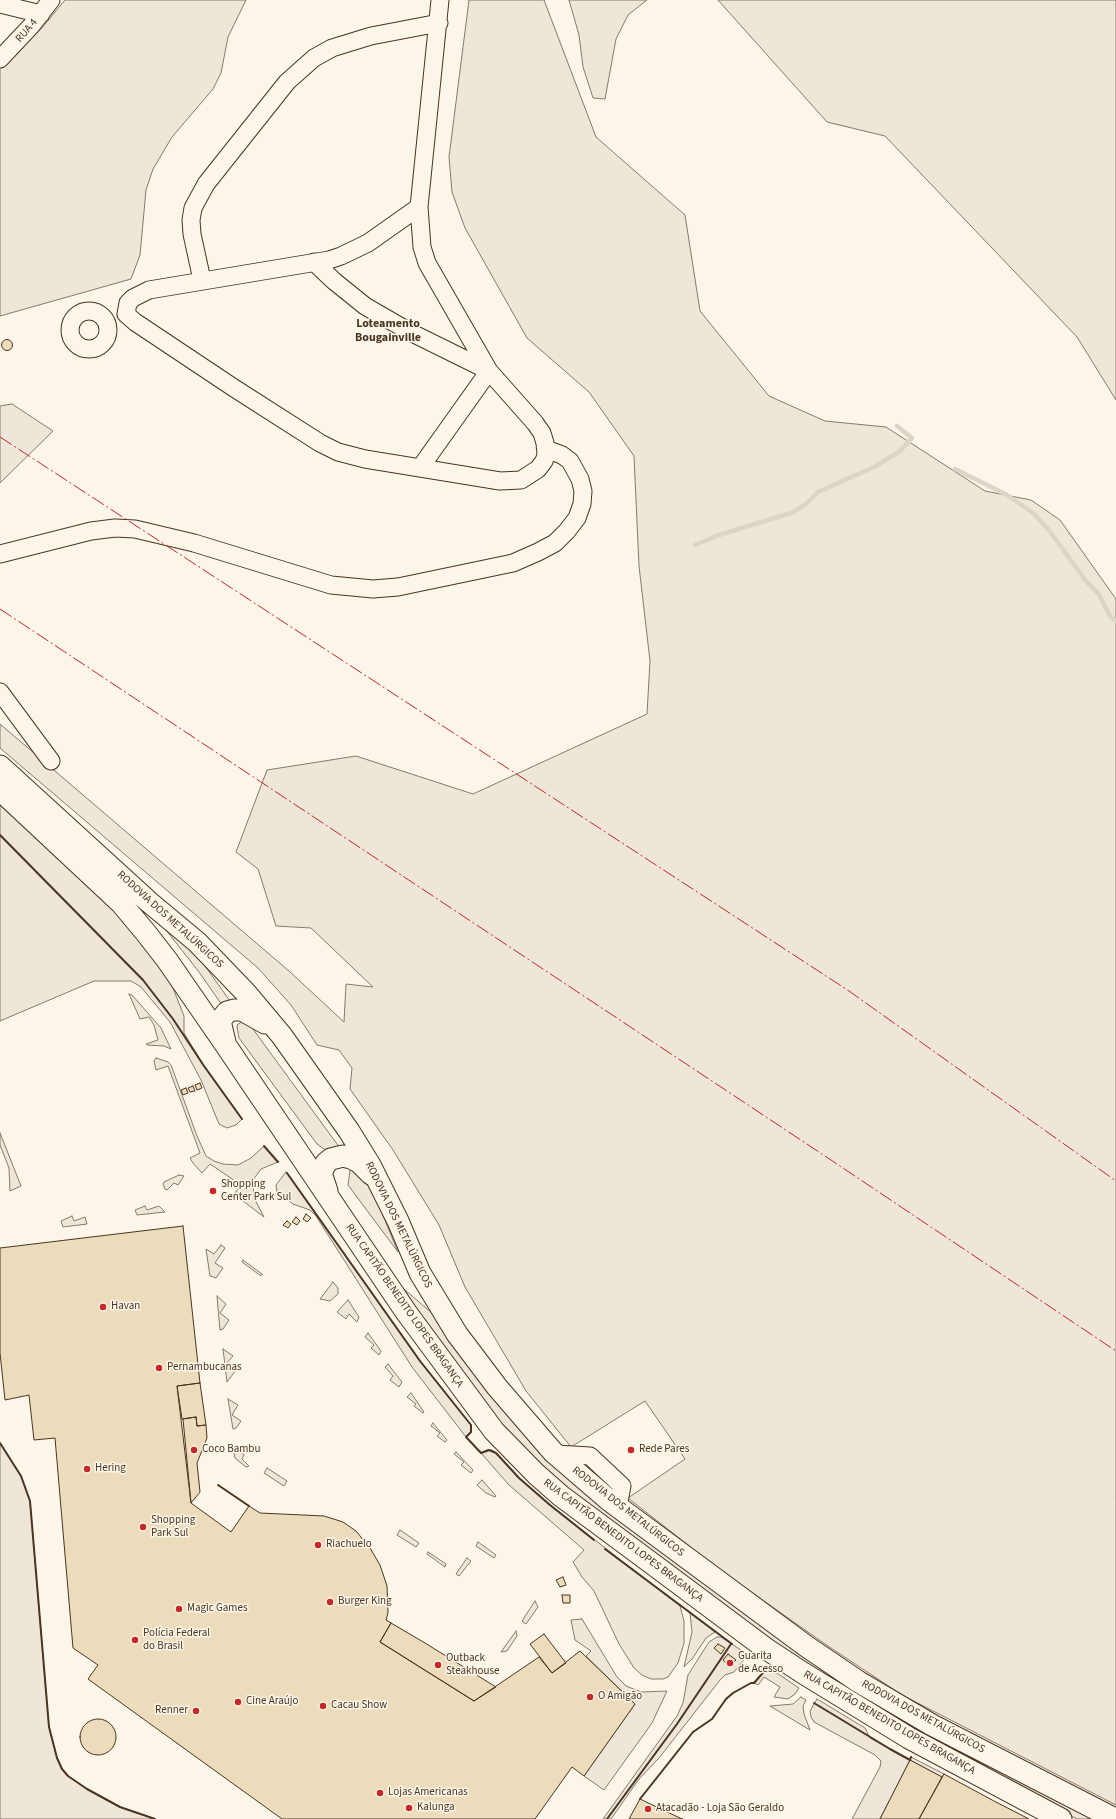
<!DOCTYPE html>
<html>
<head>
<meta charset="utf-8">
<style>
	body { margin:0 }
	canvas { display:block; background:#fbf6e9 }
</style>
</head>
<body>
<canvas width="1116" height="1819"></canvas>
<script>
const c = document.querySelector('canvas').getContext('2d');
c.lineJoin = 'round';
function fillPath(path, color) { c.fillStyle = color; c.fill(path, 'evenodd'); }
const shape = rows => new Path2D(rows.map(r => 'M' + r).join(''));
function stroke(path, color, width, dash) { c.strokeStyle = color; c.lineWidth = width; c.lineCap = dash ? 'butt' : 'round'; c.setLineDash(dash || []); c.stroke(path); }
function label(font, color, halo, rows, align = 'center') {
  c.font = font + ' "Source Sans 3",sans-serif'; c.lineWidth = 3; c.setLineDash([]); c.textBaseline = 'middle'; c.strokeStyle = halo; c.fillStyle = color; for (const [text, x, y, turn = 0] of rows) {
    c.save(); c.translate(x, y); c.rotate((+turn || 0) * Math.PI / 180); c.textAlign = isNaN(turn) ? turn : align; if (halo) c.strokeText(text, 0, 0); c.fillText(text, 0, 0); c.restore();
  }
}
const green = shape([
	[65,0,246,0,228,37,221,73,213,89,172,137,153,169,146,190,140,255,131,279,0,316,0,66,41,29,65,0],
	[469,0,544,0,596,137,685,215,700,311,769,396,825,421,886,427,985,491,1031,500,1060,520,1116,599,1116,1805,902,1695,825,1644,720,1570,628,1498,685,1459,645,1401,571,1447,526,1391,465,1287,439,1225,393,1150,350,1089,352,1068,339,1050,317,1045,291,1005,258,968,0,748,0,724,289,971,344,1022,346,984,373,987,311,928,276,926,258,869,236,852,267,770,356,756,473,794,647,714,650,661,639,566,634,456,589,392,527,338,465,228,452,192,449,157,469,0],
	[569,0,647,0,628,15,616,39,605,99,593,98,583,67,579,35,569,0],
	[718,0,1116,0,1116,400,1077,337,885,136,827,122,718,0],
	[12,404,53,431,0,483,0,406,12,404],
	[0,800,117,913,169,978,184,1016,184,1033,204,1066,242,1119,236,1125,227,1128,219,1124,201,1080,170,1022,141,987,131,981,94,981,0,1021,0,800],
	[166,930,178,939,200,959,230,1001,222,1005,199,972,166,930],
	[129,994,132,995,161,1028,171,1049,164,1046,147,1045,146,1044,158,1040,154,1025,149,1017,140,1019,129,994],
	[244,1021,250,1025,340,1148,327,1151,317,1144,239,1038,237,1027,238,1024,244,1021],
	[156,1058,168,1062,171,1065,197,1136,206,1156,214,1161,223,1164,238,1165,251,1158,264,1146,278,1162,261,1169,253,1180,254,1198,264,1217,234,1194,241,1185,210,1164,202,1173,193,1163,190,1158,200,1153,168,1066,156,1070,154,1061,156,1058],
	[0,1133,21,1186,10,1191,9,1168,0,1145,0,1133],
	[349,1168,358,1171,375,1196,398,1252,348,1185,350,1171,349,1168],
	[286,1172,420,1361,471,1425,471,1432,468,1436,466,1437,412,1367,316,1216,310,1210,293,1204,277,1192,276,1185,286,1172],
	[179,1175,184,1176,178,1185,174,1183,167,1190,165,1189,163,1184,164,1182,179,1175],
	[145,1206,147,1210,159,1206,165,1212,137,1215,135,1210,145,1206],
	[72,1216,74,1221,85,1217,87,1224,63,1227,61,1221,72,1216],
	[221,1245,225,1248,215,1263,223,1268,216,1278,210,1276,206,1249,214,1254,221,1245],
	[243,1260,262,1274,261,1276,242,1262,243,1260],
	[333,1282,338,1288,338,1294,330,1301,320,1299,333,1282],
	[404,1289,440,1320,495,1394,712,1582,1097,1819,1077,1819,942,1749,768,1640,548,1474,494,1417,431,1332,404,1289],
	[217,1296,226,1304,220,1313,229,1320,223,1329,220,1330,217,1296],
	[348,1300,359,1317,357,1322,349,1314,346,1319,337,1312,348,1300],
	[368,1333,381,1351,379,1355,371,1348,374,1345,365,1337,368,1333],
	[223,1349,233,1356,226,1364,236,1370,227,1382,223,1349],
	[388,1364,402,1382,399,1387,390,1380,393,1376,385,1367,388,1364],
	[411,1393,424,1412,423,1413,414,1406,416,1404,407,1397,411,1393],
	[228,1399,238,1405,232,1415,241,1421,236,1428,233,1429,228,1399],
	[433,1423,447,1440,445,1442,437,1436,440,1433,431,1426,433,1423],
	[0,1443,21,1476,30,1501,49,1727,57,1758,62,1769,68,1776,87,1789,120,1807,155,1819,0,1819,0,1443],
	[236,1448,244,1455,242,1459,249,1466,246,1467,235,1458,234,1453,236,1448],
	[487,1450,492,1450,496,1453,519,1478,550,1505,680,1606,684,1621,684,1643,678,1663,668,1677,663,1679,651,1679,642,1675,634,1668,619,1644,594,1591,582,1577,573,1562,584,1550,509,1485,481,1453,487,1450],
	[456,1452,473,1470,471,1473,461,1465,464,1462,454,1454,456,1452],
	[267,1468,287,1481,284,1486,264,1473,267,1468],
	[482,1480,496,1496,495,1497,486,1493,477,1485,482,1480],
	[400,1530,419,1543,416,1547,397,1535,400,1530],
	[478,1542,496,1555,494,1558,476,1546,478,1542],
	[428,1552,446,1564,445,1567,427,1554,428,1552],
	[467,1558,471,1561,459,1576,456,1574,467,1558],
	[535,1601,538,1607,526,1624,522,1621,535,1601],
	[690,1613,715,1632,706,1638,692,1659,684,1667,692,1632,690,1613],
	[582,1619,617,1677,626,1686,641,1692,667,1691,652,1723,604,1790,584,1776,635,1704,586,1656,591,1651,575,1640,571,1620,582,1619],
	[516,1631,517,1636,507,1651,501,1652,516,1631],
	[717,1637,721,1637,744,1652,743,1661,734,1672,725,1675,720,1680,659,1758,639,1779,611,1819,603,1819,677,1716,683,1703,688,1675,709,1642,717,1637],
	[768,1667,799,1688,795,1694,788,1699,774,1697,780,1687,764,1677,758,1685,754,1683,768,1667],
	[801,1697,806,1700,803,1706,804,1714,810,1730,770,1706,793,1704,801,1697],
	[817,1699,865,1728,870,1738,910,1760,911,1757,944,1774,942,1777,910,1760,880,1819,852,1819,880,1767,881,1761,875,1755,814,1722,811,1717,810,1711,817,1699]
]);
fillPath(green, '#ede6d9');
stroke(green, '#887966', 1);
stroke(shape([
	[955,469,1007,495,1033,513,1048,529,1086,581,1098,593,1110,616,1116,621],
	[695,545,719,535,791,513,806,504,818,492,874,467,899,452,912,438,897,426]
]), '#dcd4c6', 4.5);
const building = shape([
	'1.5 345a5.5 5.5 0 1 1 11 0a5.5 5.5 0 1 1-11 0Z',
	[200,1083,202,1088,197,1090,195,1085,200,1083],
	[193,1086,195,1091,190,1092,188,1088,193,1086],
	[186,1088,188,1093,183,1095,181,1090,186,1088],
	[306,1214,311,1218,307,1222,303,1219,306,1214],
	[296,1217,300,1221,297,1225,292,1222,296,1217],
	[287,1221,291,1224,288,1228,283,1225,287,1221],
	[183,1226,200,1383,177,1386,191,1503,231,1532,249,1506,260,1513,324,1516,343,1522,356,1531,370,1548,380,1565,387,1586,388,1613,386,1620,391,1623,380,1642,474,1701,539,1657,552,1673,580,1651,635,1704,584,1776,572,1767,535,1819,282,1819,88,1679,98,1665,73,1648,55,1438,34,1440,29,1395,5,1400,0,1353,0,1248,183,1226],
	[200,1383,206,1425,197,1426,196,1417,182,1419,177,1386,200,1383],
	[196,1417,197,1426,206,1425,207,1438,197,1463,200,1492,191,1503,183,1419,196,1417],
	[563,1577,566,1585,560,1587,556,1580,563,1577],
	[562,1595,570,1595,570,1603,563,1603,562,1595],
	[391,1623,425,1643,496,1687,474,1701,380,1642,391,1623],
	[544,1634,566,1663,552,1673,530,1644,544,1634],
	[718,1644,725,1648,721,1654,714,1648,718,1644],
	[728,1654,736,1660,730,1666,723,1660,728,1654],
	'80 1737a18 18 0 1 1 36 0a18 18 0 1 1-36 0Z',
	[910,1760,942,1777,919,1819,880,1819,910,1760],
	[944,1774,994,1801,1029,1819,919,1819,944,1774],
	[640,1799,682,1819,683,1819,629,1819,640,1799]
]);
fillPath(building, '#ecdcbc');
stroke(building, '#4a3520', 1);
const minor = shape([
	[0,4,41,14],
	[0,59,31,26,51,0],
	[419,207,368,243,341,256,329,260,149,290,133,298,128,303,126,314,135,322,234,388,320,443,338,452,365,459,500,481,521,480,538,469,544,461,546,455,545,443,542,433,535,423,489,371,427,263,422,247,419,207,440,0],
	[314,262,334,281,365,306,410,332,489,371,420,468],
	[202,280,192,234,191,220,193,208,206,184,287,82,314,58,332,48,371,36,439,23],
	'70 330a19 19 0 1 1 38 0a19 19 0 1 1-38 0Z',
	[0,554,91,531,115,528,135,529,194,543,331,585,373,589,398,587,513,563,538,552,555,543,567,531,577,518,582,504,583,491,580,479,570,461,562,455,546,449],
	[0,692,51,761],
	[556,1454,590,1456,622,1486,618,1507]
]);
const major = shape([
	[0,766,149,902,197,942,246,993,282,1036,349,1131,370,1165,398,1221,420,1273,457,1334,497,1387,553,1452,610,1501,806,1646,859,1682,932,1725,1115,1819],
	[0,790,121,903,146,933,167,960,225,1044,406,1312,494,1431,536,1474,561,1496,658,1568,765,1648,803,1673,909,1738,1061,1819],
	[225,1042,220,1021,227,1012,234,1010,242,1010,265,1023],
	[327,1191,321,1173,326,1163,331,1159,343,1156,351,1158,359,1162,371,1174]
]);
stroke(minor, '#4a3520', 19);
stroke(major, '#4a3520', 23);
stroke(minor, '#fbf6e9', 17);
stroke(major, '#fbf6e9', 21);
stroke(shape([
	[0,835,143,980,173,1019,204,1066,242,1119],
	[264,1146,278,1162],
	[287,1173,420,1361,471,1425,471,1432,466,1437,481,1453,489,1450,496,1453,519,1478,550,1505,594,1540],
	[0,1443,21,1476,30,1501,49,1727,57,1758,62,1769,68,1776,87,1789,120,1807,155,1819],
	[218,1485,249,1506],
	[605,1549,732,1644],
	[814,1703,890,1749,910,1760,911,1757],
	[640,1799,693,1732,712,1719,726,1699,733,1693,751,1683,754,1683,768,1667],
	[607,1819,677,1724,731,1644]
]), '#4a3520', 2);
stroke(shape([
	[0,437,849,991,1116,1181],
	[0,609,828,1158,1116,1351]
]), '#c62828', 1, [14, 3, 2, 3]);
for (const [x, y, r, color] of [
	[213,1191,4,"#c62828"],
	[103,1307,4,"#c62828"],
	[159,1368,4,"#c62828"],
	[194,1450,4,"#c62828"],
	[631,1450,4,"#c62828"],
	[87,1469,4,"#c62828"],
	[143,1527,4,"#c62828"],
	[318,1545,4,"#c62828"],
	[330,1602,4,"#c62828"],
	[179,1609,4,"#c62828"],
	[135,1640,4,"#c62828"],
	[730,1663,4,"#c62828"],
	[438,1665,4,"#c62828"],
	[590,1697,4,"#c62828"],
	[238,1702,4,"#c62828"],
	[323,1706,4,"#c62828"],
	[196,1711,4,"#c62828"],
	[380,1793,4,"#c62828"],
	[409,1808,4,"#c62828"],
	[648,1809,4,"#c62828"]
]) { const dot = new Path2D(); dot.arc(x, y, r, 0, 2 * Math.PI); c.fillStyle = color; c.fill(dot); stroke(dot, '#fbf6e9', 1.5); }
label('11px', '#4a3520', '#fbf6e9', [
	["RUA 4",27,31,-49],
	["RODOVIA DOS METALÚRGICOS",170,920,42],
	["RODOVIA DOS METALÚRGICOS",398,1225,64],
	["RUA CAPITÃO BENEDITO LOPES BRAGANÇA",404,1306,55],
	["RODOVIA DOS METALÚRGICOS",628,1512,38],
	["RUA CAPITÃO BENEDITO LOPES BRAGANÇA",623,1541,37],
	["RODOVIA DOS METALÚRGICOS",923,1717,29],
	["RUA CAPITÃO BENEDITO LOPES BRAGANÇA",889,1723,30]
]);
label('11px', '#4a3520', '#fbf6e9', [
	["Shopping",221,1185],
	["Center Park Sul",221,1198],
	["Havan",111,1307],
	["Pernambucanas",167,1368],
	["Coco Bambu",202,1450],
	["Rede Pares",639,1450],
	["Hering",95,1469],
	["Shopping",151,1521],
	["Park Sul",151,1534],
	["Riachuelo",326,1545],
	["Burger King",338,1602],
	["Magic Games",187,1609],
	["Polícia Federal",143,1634],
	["do Brasil",143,1647],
	["Guarita",738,1657],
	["de Acesso",738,1670],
	["Outback",446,1659],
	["Steakhouse",446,1672],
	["O Amigão",598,1697],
	["Cine Araújo",246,1702],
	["Cacau Show",331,1706],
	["Renner",188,1711,"right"],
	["Lojas Americanas",388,1793],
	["Kalunga",417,1808],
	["Atacadão - Loja São Geraldo",656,1809]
], 'left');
label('bold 12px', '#4a3520', '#fbf6e9', [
	["Loteamento",388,324],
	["Bougainville",388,338]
]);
</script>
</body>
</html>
